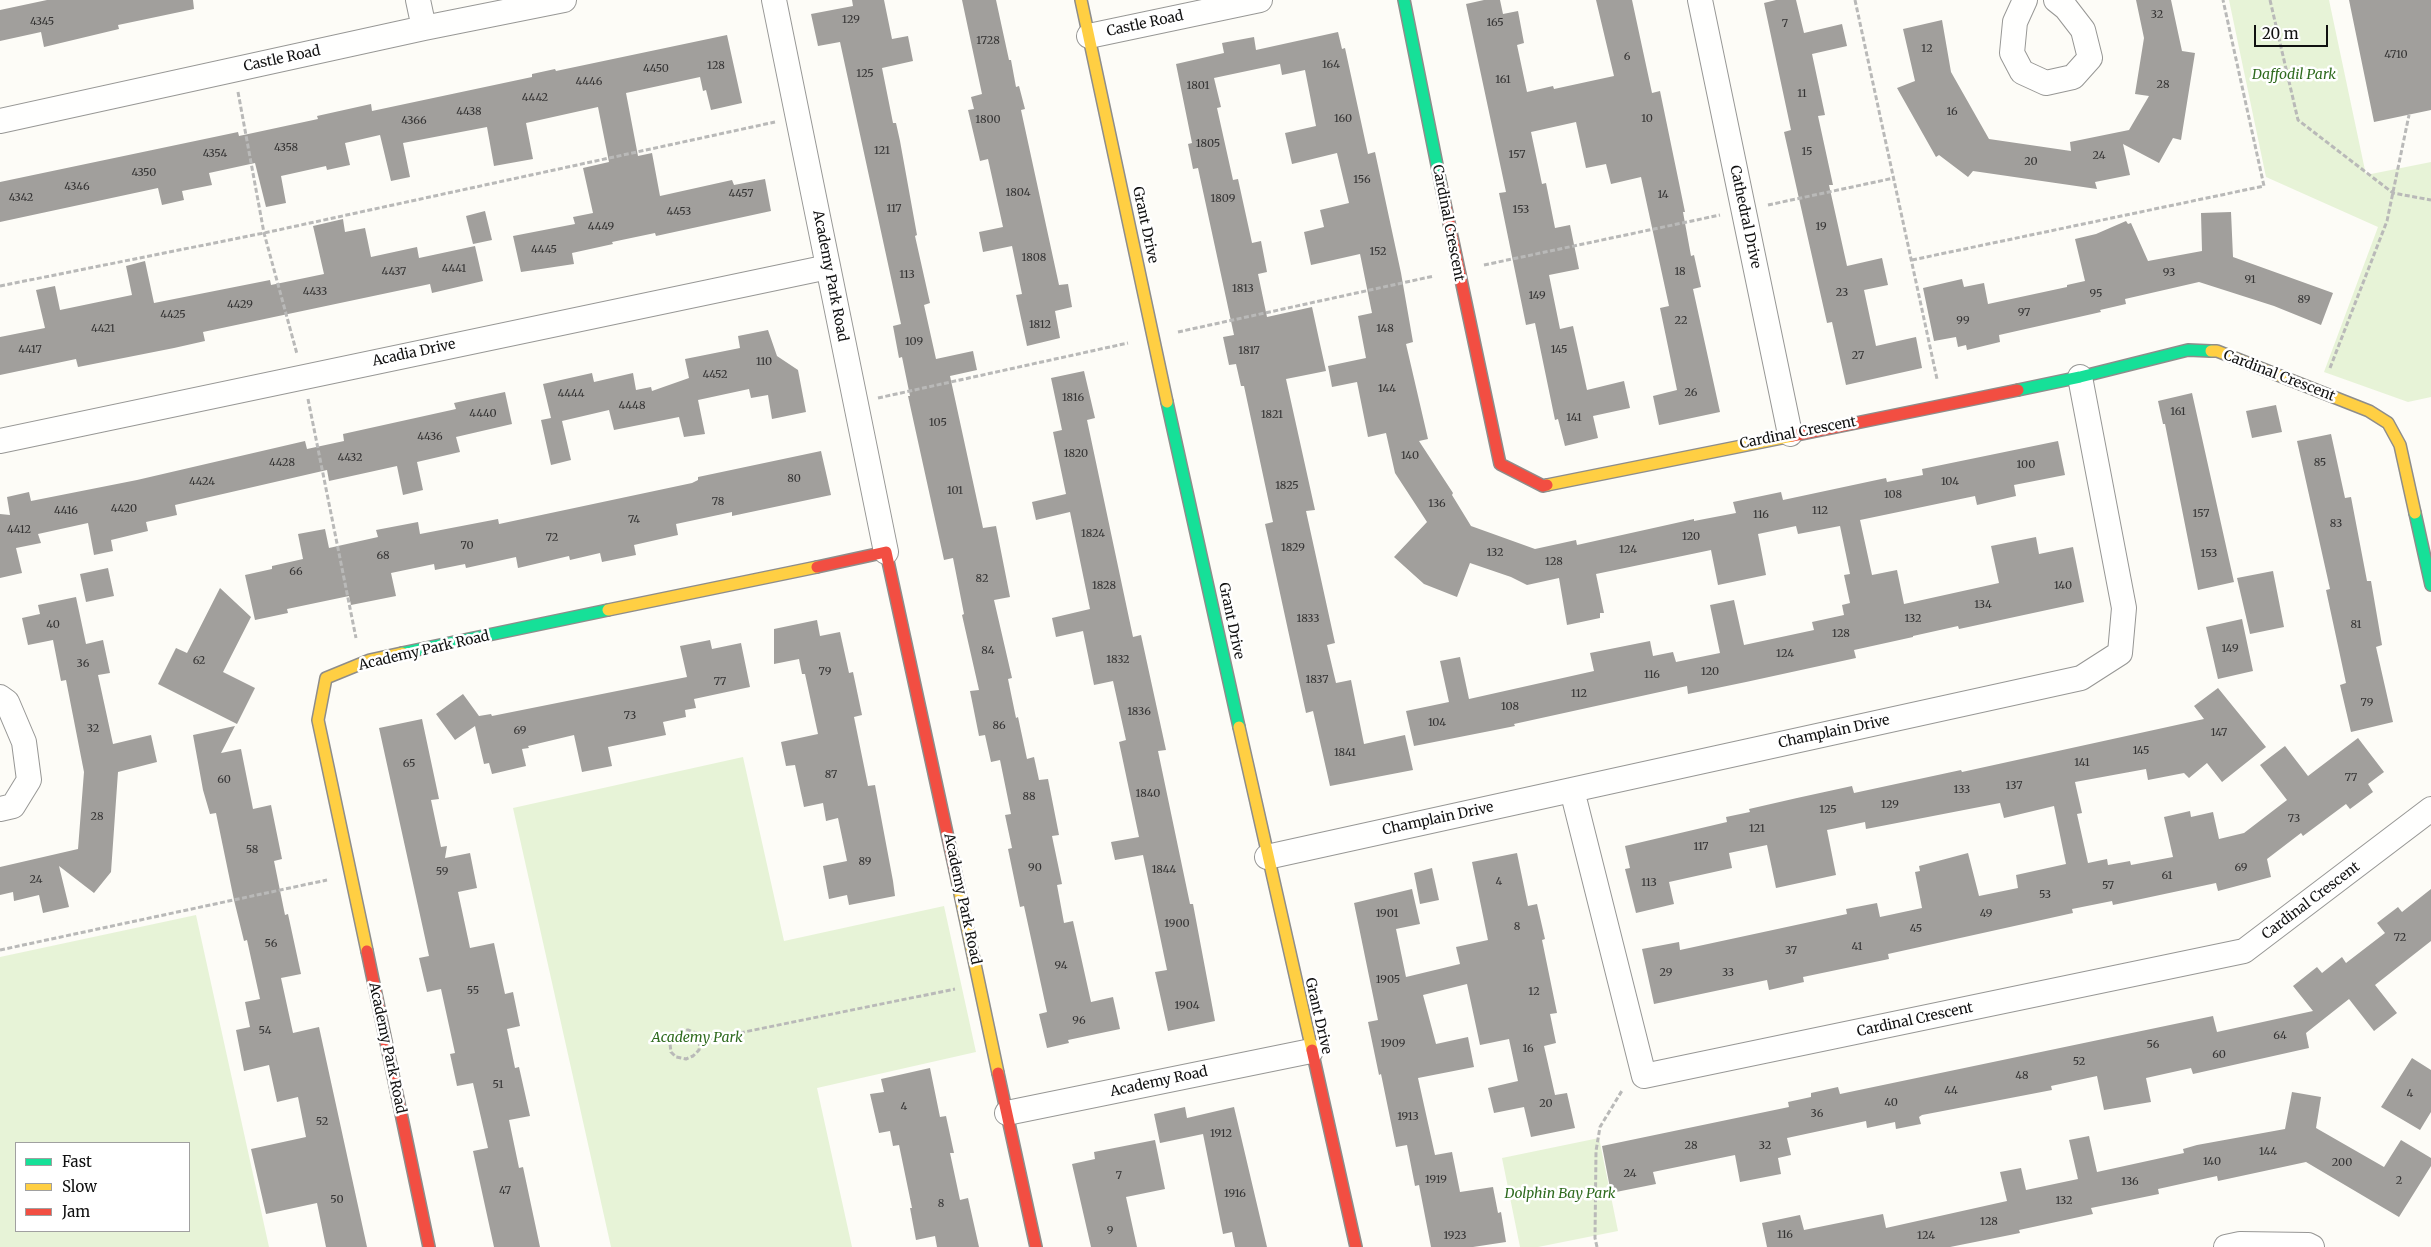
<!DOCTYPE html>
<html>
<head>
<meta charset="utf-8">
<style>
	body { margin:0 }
	#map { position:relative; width:2431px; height:1247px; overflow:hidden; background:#fdfcf7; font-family:Merriweather,serif }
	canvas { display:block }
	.legend { position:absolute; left:15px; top:1142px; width:175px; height:90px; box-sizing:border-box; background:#fff; border:1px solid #a0a0a0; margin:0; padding:6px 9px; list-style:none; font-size:15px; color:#111 }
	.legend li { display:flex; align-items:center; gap:10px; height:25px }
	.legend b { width:25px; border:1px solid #a0a0a0 }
	.scale { position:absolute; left:2254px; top:25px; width:74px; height:22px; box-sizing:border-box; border:2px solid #111; border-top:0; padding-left:6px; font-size:15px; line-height:18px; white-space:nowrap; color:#111; -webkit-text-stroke:4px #fff; paint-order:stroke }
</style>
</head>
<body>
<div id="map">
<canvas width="2431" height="1247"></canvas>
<ul class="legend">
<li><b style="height:6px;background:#16e098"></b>Fast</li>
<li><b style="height:6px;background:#ffcf43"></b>Slow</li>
<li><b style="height:6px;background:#f24e42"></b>Jam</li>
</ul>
<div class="scale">20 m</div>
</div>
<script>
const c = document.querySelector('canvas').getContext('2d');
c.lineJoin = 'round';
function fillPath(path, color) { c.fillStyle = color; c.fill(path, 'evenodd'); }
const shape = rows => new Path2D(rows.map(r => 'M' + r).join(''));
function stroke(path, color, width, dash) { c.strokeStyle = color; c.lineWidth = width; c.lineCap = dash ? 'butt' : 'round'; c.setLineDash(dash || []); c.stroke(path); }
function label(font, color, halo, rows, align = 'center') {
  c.font = font + ' Merriweather,serif'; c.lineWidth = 5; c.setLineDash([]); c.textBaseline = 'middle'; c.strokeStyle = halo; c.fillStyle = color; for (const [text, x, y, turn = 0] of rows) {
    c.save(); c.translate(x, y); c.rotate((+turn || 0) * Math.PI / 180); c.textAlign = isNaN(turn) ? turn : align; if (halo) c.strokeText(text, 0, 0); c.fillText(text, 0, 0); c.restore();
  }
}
fillPath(shape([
	[2229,0,2329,0,2366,175,2431,162,2431,397,2408,402,2324,372,2378,227,2266,177],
	[743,757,784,941,944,906,976,1052,817,1088,852,1247,611,1247,513,808],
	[196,915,269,1247,0,1247,0,957],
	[16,1143,189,1143,189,1231,16,1231],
	[1599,1138,1618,1231,1538,1247,1520,1247,1502,1158]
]), '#e7f3d7');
fillPath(shape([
	[47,0,193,0,194,9,118,25,119,29,44,47,41,32,0,41,0,10],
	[852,0,884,0,892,39,908,36,913,61,882,68,893,123,896,123,900,141,917,235,915,236,930,303,924,305,936,359,973,351,977,370,950,376,983,528,996,526,1010,597,994,600,1012,678,1008,679,1016,718,1018,717,1027,759,1034,757,1039,780,1048,779,1059,835,1052,836,1062,884,1057,885,1064,923,1073,921,1091,1002,1113,997,1120,1029,1068,1040,1069,1043,1047,1048,1039,1014,1047,1012,1024,906,1020,907,1008,849,1012,848,1005,815,1011,814,1000,760,991,762,985,735,979,736,970,691,979,690,962,615,964,614,953,558,944,560,908,396,910,396,902,357,899,358,893,326,901,324,840,42,818,46,811,14,853,6],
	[962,0,996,0,1009,60,1011,60,1016,87,1019,86,1025,109,1021,110,1059,285,1068,284,1072,307,1055,311,1060,338,1027,346,1016,295,1022,294,1012,246,983,252,979,232,1003,227,988,159,980,161,968,110,974,109,971,97,982,94],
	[1484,0,1500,0,1503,14,1518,11,1524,43,1517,45,1527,92,1553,86,1554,89,1614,76,1596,0,1632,0,1652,93,1660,91,1685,212,1683,212,1691,256,1694,255,1701,287,1693,289,1720,412,1659,425,1653,396,1677,390,1660,308,1669,306,1641,177,1611,184,1606,164,1586,168,1576,122,1531,132,1542,184,1546,183,1555,228,1570,225,1579,269,1549,275,1560,329,1573,326,1587,390,1624,381,1630,408,1593,416,1598,438,1565,446,1558,419,1555,420,1535,323,1526,325,1499,193,1506,192,1466,4],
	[1776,0,1796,0,1804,33,1842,24,1847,46,1812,54,1825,115,1818,116,1833,185,1829,185,1847,266,1882,258,1888,285,1864,290,1876,346,1916,337,1922,368,1846,385,1832,322,1827,323,1784,132,1791,130,1764,3],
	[2136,0,2171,0,2182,51,2195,53,2181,140,2173,138,2159,163,2123,144,2130,175,2095,182,2097,189,1973,171,1968,177,1939,155,1936,157,1897,88,1915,81,1903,29,1942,20,1951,72,1989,139,2071,151,2070,142,2129,130,2149,96,2135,94,2144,38],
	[2349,0,2431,0,2431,110,2374,122],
	[1338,32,1342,49,1345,48,1368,154,1375,152,1401,273,1413,342,1406,344,1428,439,1419,441,1453,493,1452,495,1471,526,1535,549,1576,540,1577,545,1694,519,1694,521,1736,513,1733,502,1781,492,1783,500,1886,478,1887,482,1923,475,1922,469,2058,441,2065,475,2014,485,2016,496,1977,505,1975,496,1860,520,1872,575,1897,570,1904,604,1999,583,1991,546,2036,537,2039,554,2073,547,2084,602,1959,629,1958,626,1913,636,1913,637,1854,650,1856,658,1746,682,1688,694,1687,686,1514,724,1515,726,1490,731,1414,746,1406,711,1449,702,1440,661,1460,657,1469,699,1594,671,1590,653,1650,641,1653,656,1673,652,1676,662,1720,653,1710,605,1734,600,1744,645,1814,630,1812,622,1844,615,1842,605,1850,603,1844,575,1850,574,1840,526,1798,534,1796,526,1758,534,1766,575,1718,585,1711,550,1596,574,1604,613,1600,613,1600,618,1567,625,1559,578,1527,585,1511,577,1470,563,1457,597,1424,584,1394,557,1427,522,1395,473,1386,433,1368,437,1357,382,1332,387,1328,366,1366,358,1358,316,1372,313,1360,254,1311,265,1304,232,1324,227,1320,210,1349,203,1337,153,1292,164,1285,133,1316,126,1305,70,1282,75,1280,64,1214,78,1221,107,1217,108,1233,180,1238,179,1252,243,1261,241,1267,272,1258,274,1267,317,1312,307,1320,344,1326,371,1286,379,1315,510,1306,511,1335,643,1327,645,1336,683,1351,680,1364,744,1405,735,1413,770,1330,786,1313,711,1306,713,1265,524,1273,522,1244,386,1241,386,1236,364,1229,365,1223,337,1234,335,1198,168,1193,169,1188,144,1192,143,1176,64,1224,53,1222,43,1254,37,1256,50],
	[727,35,742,103,711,110,706,90,703,91,700,77,626,93,638,156,652,153,660,196,732,180,734,185,765,179,771,211,656,236,655,233,612,242,613,244,572,253,574,264,521,272,513,236,575,224,573,217,593,213,583,168,609,162,598,107,526,123,533,159,494,166,487,127,403,143,410,177,391,181,380,135,345,143,350,165,327,170,326,166,281,176,286,203,266,207,255,163,209,173,212,185,182,191,184,200,162,205,158,188,0,222,0,182,238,132,239,136,318,119,317,116,371,104,372,111,532,77,532,74,555,69,556,71],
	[485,211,492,240,473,244,466,216],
	[2231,212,2233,257,2333,293,2321,325,2274,306,2199,282,2125,299,2126,304,2100,310,2101,312,1999,335,2000,342,1967,350,1966,345,1958,347,1956,337,1934,341,1923,288,1962,279,1964,287,1984,283,1988,304,2067,287,2067,285,2085,281,2075,239,2096,234,2126,221,2128,224,2131,223,2148,261,2202,251,2201,213],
	[343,219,345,232,365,228,371,257,417,247,419,258,475,246,483,281,432,293,430,284,203,332,205,341,174,348,78,367,76,359,0,375,0,337,45,328,36,290,55,286,60,310,132,295,126,266,145,261,154,303,270,280,271,285,324,274,313,226],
	[768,330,777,356,798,370,806,412,772,419,768,395,751,398,749,389,698,400,705,434,684,437,679,417,614,430,609,410,562,421,571,460,551,465,541,420,551,418,543,384,592,373,594,382,633,373,636,390,651,387,652,391,689,378,685,359,740,348,738,336],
	[1084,371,1095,418,1087,420,1133,637,1141,635,1166,750,1158,751,1190,904,1193,904,1215,1021,1168,1031,1155,972,1167,970,1143,855,1115,860,1111,842,1139,837,1119,742,1126,740,1113,681,1094,685,1083,631,1056,637,1052,618,1090,609,1070,512,1036,520,1032,502,1066,494,1053,432,1062,430,1051,378],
	[505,392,512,424,456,437,460,452,417,462,423,490,403,495,397,466,329,481,327,470,175,505,177,515,146,522,148,531,111,540,113,551,94,555,88,523,38,534,41,543,16,548,22,573,0,578,0,514,10,515,7,497,29,492,31,501,137,480,305,441,307,449,344,441,343,434,456,409,454,403],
	[2192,393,2234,582,2198,590,2165,424,2163,424,2158,401],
	[2276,405,2282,432,2252,438,2246,411],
	[2331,434,2345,498,2351,497,2367,581,2371,581,2382,645,2376,647,2393,722,2351,732,2340,685,2346,683,2326,590,2330,589,2297,441],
	[821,451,831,495,732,516,732,512,676,524,678,535,634,545,636,555,602,562,600,553,570,560,569,556,518,568,516,557,466,568,465,564,435,570,434,564,391,573,396,596,351,605,349,596,287,609,288,613,255,620,245,575,272,569,272,566,303,559,298,534,325,529,329,548,378,537,376,530,418,522,420,534,498,519,499,524,692,483,698,480,698,477],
	[108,568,114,596,86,602,80,574],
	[2273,571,2284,627,2250,634,2237,578],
	[220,588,251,617,223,672,255,688,237,724,158,684,176,648,187,653],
	[76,597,86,644,103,640,110,673,98,675,113,744,151,735,157,762,118,772,111,872,94,893,59,866,69,907,43,913,39,895,14,901,13,892,0,895,0,867,78,849,84,772,66,680,61,681,53,640,28,645,22,618,40,614,38,605],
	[2242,619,2253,671,2218,679,2206,627],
	[817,620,820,636,840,632,849,673,853,672,862,715,854,717,868,786,875,785,893,881,895,896,849,905,847,895,829,899,823,866,847,861,838,818,826,821,823,803,804,807,795,765,786,766,781,742,818,734,805,674,802,674,799,659,774,664,774,629],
	[710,640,712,649,741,643,750,687,694,699,696,708,685,710,686,717,663,722,666,735,608,747,612,766,582,772,574,735,528,746,529,748,522,749,526,766,492,774,489,763,484,764,475,726,455,740,436,714,463,694,479,716,491,714,492,716,687,677,680,646],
	[2218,688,2266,747,2222,782,2207,763,2189,778,2184,773,2148,780,2146,769,2075,782,2082,813,2077,814,2088,863,2107,859,2108,865,2130,861,2131,865,2173,857,2164,817,2190,811,2191,817,2213,812,2219,839,2244,833,2287,800,2260,765,2285,746,2308,776,2358,738,2384,772,2368,784,2373,792,2350,809,2346,804,2303,836,2301,833,2267,859,2271,877,2218,891,2216,883,2113,905,2112,901,2072,909,2073,913,1888,954,1889,959,1803,977,1804,982,1769,990,1767,980,1654,1004,1642,949,1679,942,1680,950,1847,914,1846,909,1877,903,1880,917,1922,908,1915,872,1920,871,1919,866,1968,853,1979,896,2018,888,2016,875,2066,864,2054,806,2004,818,2000,803,1866,829,1865,822,1827,830,1836,875,1776,888,1767,845,1729,853,1732,868,1669,882,1674,904,1636,913,1625,869,1630,868,1625,846,1727,822,1726,817,1750,812,1749,809,1797,798,1852,786,1854,793,1961,770,1962,772,2204,719,2194,706],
	[422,719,439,799,431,800,441,847,447,846,445,858,470,853,477,888,458,892,470,948,494,943,505,994,513,992,520,1026,507,1029,515,1068,519,1067,530,1116,509,1120,519,1168,523,1167,540,1247,494,1247,473,1151,488,1148,473,1083,457,1086,450,1054,455,1053,441,989,427,992,419,958,429,956,379,728],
	[235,726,221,753,241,749,253,809,271,805,282,859,274,861,285,915,288,914,301,974,281,978,293,1033,319,1027,367,1247,326,1247,317,1203,266,1214,251,1149,306,1137,298,1097,277,1102,269,1065,244,1071,236,1030,250,1027,245,1002,260,999,247,940,244,941,234,900,216,813,210,814,203,790,193,735],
	[1517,853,1528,906,1537,904,1545,939,1542,940,1557,1013,1550,1014,1556,1043,1544,1046,1555,1095,1567,1093,1575,1128,1531,1137,1524,1107,1494,1113,1488,1088,1518,1081,1509,1039,1480,1045,1467,984,1423,995,1436,1044,1468,1037,1474,1067,1418,1078,1435,1155,1452,1152,1460,1192,1493,1187,1498,1213,1501,1212,1506,1242,1473,1247,1431,1247,1419,1185,1415,1186,1407,1145,1396,1147,1381,1074,1379,1075,1368,1022,1378,1020,1354,903,1412,889,1420,924,1396,929,1406,977,1460,964,1456,947,1488,940,1472,862],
	[1432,868,1439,900,1420,904,1414,873],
	[2431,889,2431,941,2375,985,2397,1013,2374,1031,2349,999,2306,1033,2309,1048,2193,1074,2191,1068,2146,1078,2151,1102,2104,1110,2097,1076,2051,1086,2052,1090,1922,1115,1919,1117,1921,1124,1896,1129,1895,1122,1867,1128,1866,1121,1787,1138,1791,1155,1778,1158,1781,1174,1740,1182,1735,1155,1653,1172,1656,1184,1611,1193,1602,1146,1789,1107,1788,1102,1811,1097,1811,1093,1838,1087,1840,1094,2213,1016,2217,1032,2313,1011,2293,986,2317,967,2322,973,2342,957,2346,963,2385,933,2377,923,2398,907,2402,912],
	[2412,1058,2431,1070,2431,1112,2420,1130,2381,1107],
	[930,1068,940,1117,946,1116,954,1153,950,1153,960,1200,968,1198,979,1247,937,1247,935,1236,916,1240,910,1208,912,1208,899,1145,893,1146,890,1131,879,1133,870,1094,884,1092,881,1079],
	[2292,1092,2321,1097,2316,1128,2384,1167,2401,1140,2431,1158,2431,1166,2399,1217,2306,1162,2218,1181,2217,1176,2158,1189,2159,1194,2091,1208,2093,1214,2019,1230,2020,1233,1950,1247,1767,1247,1762,1223,1800,1215,1804,1230,1883,1214,1886,1228,2007,1201,2000,1172,2021,1168,2026,1190,2078,1179,2069,1140,2089,1136,2097,1172,2184,1153,2183,1149,2197,1145,2285,1129],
	[1185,1107,1187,1118,1234,1107,1267,1247,1235,1247,1232,1232,1223,1234,1203,1134,1160,1143,1154,1114],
	[1155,1140,1165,1189,1126,1197,1137,1247,1091,1247,1072,1164,1095,1159,1094,1152]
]), '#a19f9c');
const street = shape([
	[418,0,424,28],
	[774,0,886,552],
	[1700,0,1790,434],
	[2025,0,2015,22,2012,53,2022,72,2046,83,2073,77,2090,58,2083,30,2066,8,2056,0],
	[1089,36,1260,0],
	[0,121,424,28,564,0],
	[0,441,828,267],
	[0,697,7,702,24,742,29,780,13,806,0,809],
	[1572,790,1644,1076,2244,951,2431,809],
	[1267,857,2081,678,2120,653,2124,608,2080,377],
	[1007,1113,1311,1051],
	[2226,1247,2240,1244,2308,1245,2312,1247]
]);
const fast = shape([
	[1404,0,1441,185],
	[2018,390,2080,377,2188,350,2211,351],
	[1167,402,1239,727],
	[2415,513,2431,585],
	[402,653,608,610]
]);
const slow = shape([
	[1081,0,1167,402],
	[2211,351,2217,351,2369,411,2388,423,2400,445,2415,513],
	[1547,485,1792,436],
	[608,610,817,567],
	[1239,727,1312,1050],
	[955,870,998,1073],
	[367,951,318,720,326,678,370,660,402,653]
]);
const jam = shape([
	[1441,185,1500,464,1543,486,1547,485],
	[1792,436,2018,390],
	[817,567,886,552,955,870],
	[367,951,429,1247],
	[1312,1050,1356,1247],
	[998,1073,1036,1247]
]);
stroke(street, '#979795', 26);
stroke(fast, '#8e8d8b', 14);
stroke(slow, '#8e8d8b', 14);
stroke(jam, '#8e8d8b', 14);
stroke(shape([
	[1855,0,1937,379],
	[2270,0,2298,120,2393,193,2431,200],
	[238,92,264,233,297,354],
	[1768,205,1894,178],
	[1912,260,2264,186,2223,0],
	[1484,265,1720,215],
	[0,286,264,233,775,122],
	[1178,332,1434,276],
	[2330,368,2387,221,2409,115],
	[878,398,1128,343],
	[308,399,356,638],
	[0,950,327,880],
	[700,1041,699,1050,693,1056,686,1059,676,1057,671,1052,670,1044,672,1035,679,1031,688,1030,696,1033,700,1041,955,989],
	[1597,1247,1595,1238,1596,1151,1600,1127,1623,1089]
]), '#b9b9b8', 3, [5, 2.5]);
stroke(street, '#fffffe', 24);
stroke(fast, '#16e098', 11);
stroke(slow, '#ffcf43', 11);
stroke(jam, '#f24e42', 11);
label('11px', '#353434', null, [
	["32",2157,15],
	["129",851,20],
	["4345",42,22],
	["165",1495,23],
	["7",1785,24],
	["1728",988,41],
	["12",1927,49],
	["4710",2396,55],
	["6",1627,57],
	["164",1331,65],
	["128",716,66],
	["4450",656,69],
	["125",865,74],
	["161",1503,80],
	["4446",589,82],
	["28",2163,85],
	["1801",1198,86],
	["11",1802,94],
	["4442",535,98],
	["4438",469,112],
	["16",1952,112],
	["160",1343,119],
	["10",1647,119],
	["1800",988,120],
	["4366",414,121],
	["1805",1208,144],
	["4358",286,148],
	["121",882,151],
	["15",1807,152],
	["4354",215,154],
	["157",1517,155],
	["24",2099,156],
	["20",2031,162],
	["4350",144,173],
	["156",1362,180],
	["4346",77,187],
	["1804",1018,193],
	["4457",741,194],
	["14",1663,195],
	["4342",21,198],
	["1809",1223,199],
	["117",894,209],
	["153",1521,210],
	["4453",679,212],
	["4449",601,227],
	["19",1821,227],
	["4445",544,250],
	["152",1378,252],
	["1808",1034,258],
	["4441",454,269],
	["4437",394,272],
	["18",1680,272],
	["93",2169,273],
	["113",907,275],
	["91",2250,280],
	["1813",1243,289],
	["4433",315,292],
	["23",1842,293],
	["95",2096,294],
	["149",1537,296],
	["89",2304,300],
	["4429",240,305],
	["97",2024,313],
	["4425",173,315],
	["22",1681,321],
	["99",1963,321],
	["1812",1040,325],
	["4421",103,329],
	["148",1385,329],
	["109",914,342],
	["4417",30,350],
	["145",1559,350],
	["1817",1249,351],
	["27",1858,356],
	["110",764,362],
	["4452",715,375],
	["144",1387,389],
	["26",1691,393],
	["4444",571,394],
	["1816",1073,398],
	["4448",632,406],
	["161",2178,412],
	["4440",483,414],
	["1821",1272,415],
	["141",1574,418],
	["105",938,423],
	["4436",430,437],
	["1820",1076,454],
	["140",1410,456],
	["4432",350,458],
	["4428",282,463],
	["85",2320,463],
	["100",2026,465],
	["80",794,479],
	["4424",202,482],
	["104",1950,482],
	["1825",1287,486],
	["101",955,491],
	["108",1893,495],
	["78",718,502],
	["136",1437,504],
	["4420",124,509],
	["4416",66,511],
	["112",1820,511],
	["157",2201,514],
	["116",1761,515],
	["74",634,520],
	["83",2336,524],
	["4412",19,530],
	["1824",1093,534],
	["120",1691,537],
	["72",552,538],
	["70",467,546],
	["1829",1293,548],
	["124",1628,550],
	["132",1495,553],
	["153",2209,554],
	["68",383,556],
	["128",1554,562],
	["66",296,572],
	["82",982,579],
	["1828",1104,586],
	["140",2063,586],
	["134",1983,605],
	["1833",1308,619],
	["132",1913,619],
	["40",53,625],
	["81",2356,625],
	["128",1841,634],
	["149",2230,649],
	["84",988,651],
	["124",1785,654],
	["1832",1118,660],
	["62",199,661],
	["36",83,664],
	["79",825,672],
	["120",1710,672],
	["116",1652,675],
	["1837",1317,680],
	["77",720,682],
	["112",1579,694],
	["79",2367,703],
	["108",1510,707],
	["1836",1139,712],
	["73",630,716],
	["104",1437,723],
	["86",999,726],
	["32",93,729],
	["69",520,731],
	["147",2219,733],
	["145",2141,751],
	["1841",1345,753],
	["141",2082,763],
	["65",409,764],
	["87",831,775],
	["77",2351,778],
	["60",224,780],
	["137",2014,786],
	["133",1962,790],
	["1840",1148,794],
	["88",1029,797],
	["129",1890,805],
	["125",1828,810],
	["28",97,817],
	["73",2294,819],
	["121",1757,829],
	["117",1701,847],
	["58",252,850],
	["89",865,862],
	["90",1035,868],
	["69",2241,868],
	["1844",1164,870],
	["59",442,872],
	["61",2167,876],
	["24",36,880],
	["4",1499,882],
	["113",1649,883],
	["57",2108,886],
	["53",2045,895],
	["1901",1387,914],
	["49",1986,914],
	["1900",1177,924],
	["8",1517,927],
	["45",1916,929],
	["72",2400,938],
	["56",271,944],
	["41",1857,947],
	["37",1791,951],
	["94",1061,966],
	["29",1666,973],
	["33",1728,973],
	["1905",1388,980],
	["55",473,991],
	["12",1534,992],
	["1904",1187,1006],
	["96",1079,1021],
	["54",265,1031],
	["64",2280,1036],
	["1909",1393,1044],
	["56",2153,1045],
	["16",1528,1049],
	["60",2219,1055],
	["52",2079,1062],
	["48",2022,1076],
	["51",498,1085],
	["44",1951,1091],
	["4",2410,1094],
	["40",1891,1103],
	["20",1546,1104],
	["4",904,1107],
	["36",1817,1114],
	["1913",1408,1117],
	["52",322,1122],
	["1912",1221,1134],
	["28",1691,1146],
	["32",1765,1146],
	["144",2268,1152],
	["140",2212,1162],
	["200",2342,1163],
	["24",1630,1174],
	["7",1119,1176],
	["1919",1436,1180],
	["2",2399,1181],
	["136",2130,1182],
	["47",505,1191],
	["1916",1235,1194],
	["50",337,1200],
	["132",2064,1201],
	["8",941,1204],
	["128",1989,1222],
	["9",1110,1231],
	["116",1785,1235],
	["1923",1455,1236],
	["124",1926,1236]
]);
label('14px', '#111', '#fff', [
	["Castle Road",1145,24,-12],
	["Castle Road",282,59,-12],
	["Cathedral Drive",1745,217,78],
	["Cardinal Crescent",1448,223,79],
	["Grant Drive",1145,225,78],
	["Academy Park Road",830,276,79],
	["Acadia Drive",414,353,-12],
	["Cardinal Crescent",2279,376,21],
	["Cardinal Crescent",1798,433,-11],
	["Grant Drive",1231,621,78],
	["Academy Park Road",424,651,-13],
	["Champlain Drive",1834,732,-12],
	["Champlain Drive",1438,819,-12],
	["Academy Park Road",962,899,78],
	["Cardinal Crescent",2311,901,-37],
	["Grant Drive",1318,1016,77],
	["Cardinal Crescent",1915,1020,-12],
	["Academy Park Road",387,1048,78],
	["Academy Road",1159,1082,-12]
]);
label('italic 14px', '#2f6b1f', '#fff', [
	["Daffodil Park",2294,75],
	["Academy Park",697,1038],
	["Dolphin Bay Park",1560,1194]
]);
</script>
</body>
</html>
